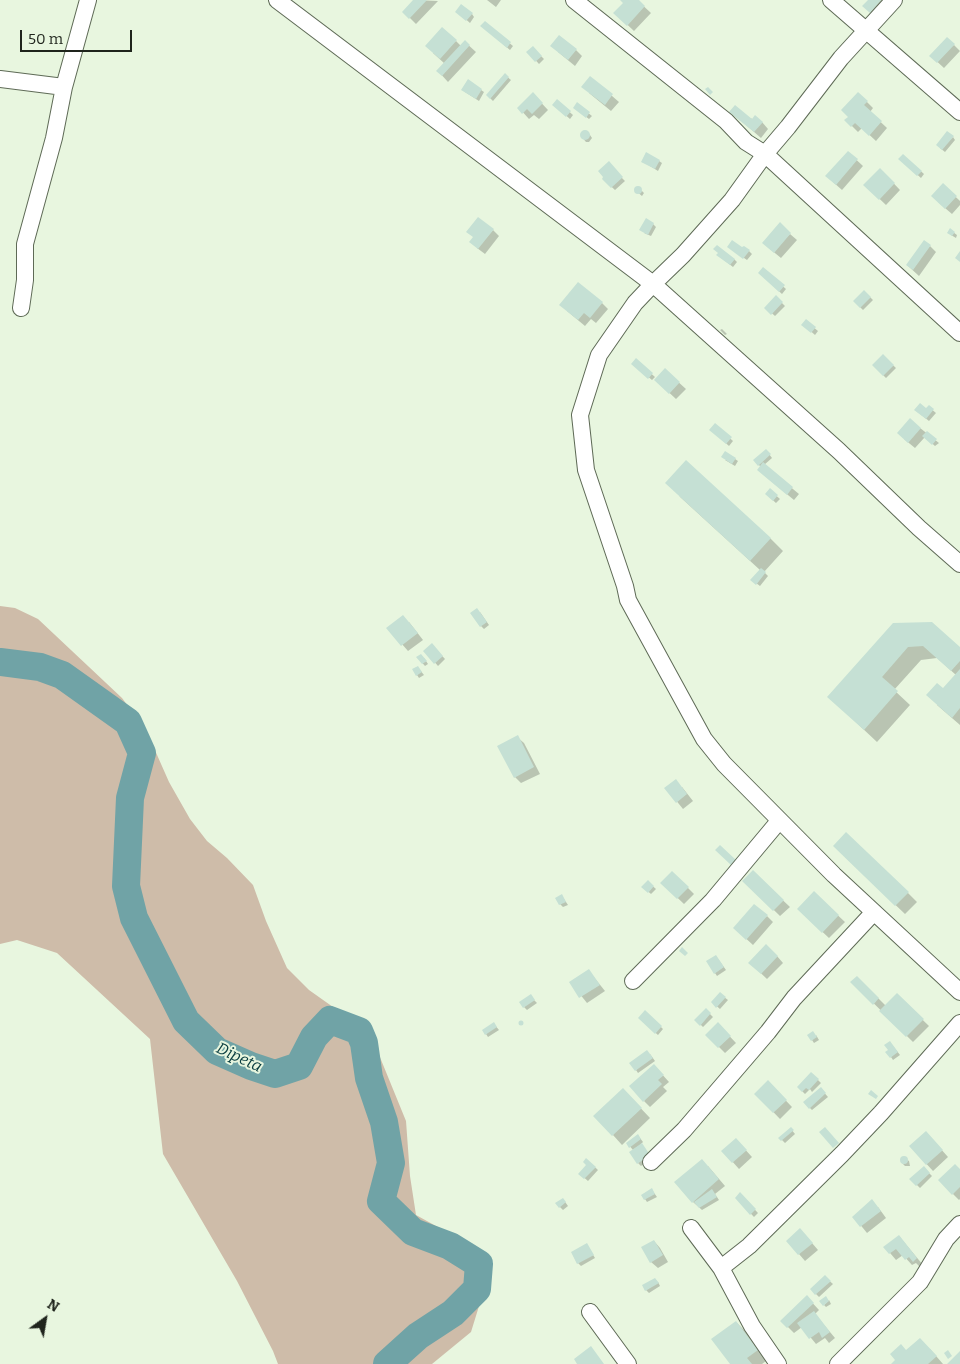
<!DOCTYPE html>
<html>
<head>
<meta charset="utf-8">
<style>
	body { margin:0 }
	#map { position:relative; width:960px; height:1364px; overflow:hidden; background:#e8f6df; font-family:Bitter,serif }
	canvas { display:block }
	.north { position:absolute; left:20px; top:1294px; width:50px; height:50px; -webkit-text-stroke:4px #e8f6df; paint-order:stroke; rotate:32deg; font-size:14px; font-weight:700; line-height:20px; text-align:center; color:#1f241c }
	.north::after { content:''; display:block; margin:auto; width:18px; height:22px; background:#1f241c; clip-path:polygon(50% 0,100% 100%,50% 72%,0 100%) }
	.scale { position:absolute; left:20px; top:30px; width:112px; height:22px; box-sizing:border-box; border:2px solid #1f241c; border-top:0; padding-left:6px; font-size:15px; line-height:18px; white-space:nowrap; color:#1f241c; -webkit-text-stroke:4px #e8f6df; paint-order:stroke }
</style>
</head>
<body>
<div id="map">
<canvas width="960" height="1364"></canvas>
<div class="north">N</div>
<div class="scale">50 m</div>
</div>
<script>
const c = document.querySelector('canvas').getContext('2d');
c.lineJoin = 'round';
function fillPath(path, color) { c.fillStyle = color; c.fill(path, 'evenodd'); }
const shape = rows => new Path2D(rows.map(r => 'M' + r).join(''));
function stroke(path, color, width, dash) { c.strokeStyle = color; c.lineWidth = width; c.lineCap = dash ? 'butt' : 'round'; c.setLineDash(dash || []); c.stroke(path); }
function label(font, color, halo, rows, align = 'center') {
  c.font = font + ' Bitter,serif'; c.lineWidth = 4; c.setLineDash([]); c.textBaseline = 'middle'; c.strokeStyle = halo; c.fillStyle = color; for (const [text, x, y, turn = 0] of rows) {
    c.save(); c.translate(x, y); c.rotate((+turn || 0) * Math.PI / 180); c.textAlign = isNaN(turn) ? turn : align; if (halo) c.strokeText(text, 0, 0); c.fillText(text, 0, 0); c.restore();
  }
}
fillPath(shape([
	[0,606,15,608,38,619,122,698,146,730,169,782,190,819,207,841,227,858,253,885,266,921,287,968,309,990,333,1007,366,1023,406,1121,410,1176,416,1215,476,1248,492,1264,471,1332,432,1364,278,1364,273,1351,237,1281,163,1154,150,1039,57,953,17,940,0,944]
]), '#cebca9');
fillPath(shape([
	[415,0,438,1,416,24,404,12],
	[487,0,501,0,496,7],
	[637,0,651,13,634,31,615,13],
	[870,0,892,0,877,18,870,12],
	[460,14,472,14,474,17,470,23],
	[485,23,513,46,510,50,485,29],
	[456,41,461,46,465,42,476,52,448,82,438,71,445,64,433,53],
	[954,45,960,51,944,68,931,56],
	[533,48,544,59,539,64,528,52],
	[576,50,582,56,575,66,558,52],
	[505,75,511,80,493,101,487,95],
	[590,77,619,102,611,111,589,93],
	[468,81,484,92,479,101,465,92],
	[858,93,873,108,870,112,887,128,876,141,862,128,858,132,846,120,849,117],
	[533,94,548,110,539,119,534,115,529,119,519,108],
	[557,101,573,115,570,119,554,105],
	[577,104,592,116,589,119,577,110],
	[731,112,762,122,768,129,761,138],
	[584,131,588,132,592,138,589,142,586,142,581,136],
	[953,137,955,140,945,152,940,148],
	[848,152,863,166,842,190,833,182],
	[903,155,924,174,921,178,900,159],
	[642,161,659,161,662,163,658,171],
	[880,169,900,190,886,205,865,185],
	[619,175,625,181,615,190,603,179],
	[943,185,960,201,960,205,952,214,938,202],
	[638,187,644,193,642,196,636,191],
	[653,224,656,227,651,236,644,233],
	[493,230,499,236,485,254,477,248],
	[950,230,957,235,956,238,951,235],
	[790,234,797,240,781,258,770,249],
	[930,246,936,252,919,276,907,265],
	[731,249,749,251,752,254,747,260],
	[720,257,734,259,737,262,733,267],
	[763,269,786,289,782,294,759,273],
	[864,291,873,300,863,310,854,301],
	[776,297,785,306,775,316,766,308],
	[602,303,608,309,596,323,591,319,585,326,567,311],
	[806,321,818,331,815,335,806,327],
	[722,329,727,334,725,335,720,330],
	[883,356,896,368,886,378,873,365],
	[636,360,655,377,652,380,633,364],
	[665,370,686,389,676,399,662,386],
	[929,407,936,413,929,421,919,413,926,410],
	[910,420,939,443,935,446,925,437,915,448,904,439],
	[715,425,733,441,729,446,711,430],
	[766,450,772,458,764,465,799,494,794,500,765,476,761,467,754,460],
	[735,459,738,461,735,466,725,460],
	[770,490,780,499,776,503,766,494],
	[679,496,770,538,783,551,764,572,768,576,760,586,752,580,760,570],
	[480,612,489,625,484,629,481,626],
	[409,622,423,640,408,651,388,628],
	[893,624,960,649,960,725,937,705,943,690,956,675,937,658,921,660,894,690,910,705,877,742,829,697],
	[432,645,445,659,438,666,425,651],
	[418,658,424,658,428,664,425,666],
	[420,670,424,675,419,678,417,675],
	[517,737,524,743,540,774,521,783,515,777],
	[682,787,693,801,683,809,666,788],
	[844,856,908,893,917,902,905,914],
	[672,872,694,894,684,904,662,883],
	[753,872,790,907,780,916,744,881],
	[648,882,656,889,651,894,643,887],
	[814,893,845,922,829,938,798,909],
	[562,896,568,905,563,907,560,904],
	[767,916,773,922,753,945,741,934],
	[716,956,726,970,717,976,715,973],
	[777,956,783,963,767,979,750,963],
	[589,971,605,991,587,1003,571,983],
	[857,977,886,1006,897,995,929,1026,913,1042,852,982],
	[720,994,728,1000,720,1009,712,1002],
	[533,999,537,1003,527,1010,524,1007],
	[706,1010,713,1017,703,1027,696,1020],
	[645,1012,663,1029,658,1035,639,1018],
	[494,1024,499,1030,488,1037,486,1034],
	[718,1024,736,1043,725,1053,707,1035],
	[816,1035,819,1040,814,1043,812,1040],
	[893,1046,900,1055,893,1060,891,1057],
	[650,1054,655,1061,638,1073,636,1070],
	[660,1072,669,1082,663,1087,667,1091,650,1107,644,1101],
	[811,1073,821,1083,812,1092,810,1089,805,1094,798,1087],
	[768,1082,792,1107,780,1119,756,1094],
	[821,1089,828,1097,812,1110,805,1103],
	[632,1099,650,1118,622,1145,613,1135],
	[791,1129,795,1134,785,1143,780,1138],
	[640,1138,643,1142,641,1144,652,1158,641,1166,638,1163,633,1150,627,1143],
	[932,1139,948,1157,933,1171,910,1146],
	[742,1146,752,1157,739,1169,723,1151],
	[904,1158,909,1161,910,1166,905,1166,902,1163,901,1161],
	[586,1159,598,1170,588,1181,580,1174,588,1166],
	[708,1166,725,1186,715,1194,719,1200,702,1210,693,1202],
	[924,1168,932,1176,920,1188,911,1179],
	[960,1171,960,1199,959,1200,953,1194],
	[652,1190,657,1197,647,1202,645,1199],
	[740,1194,758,1213,754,1217,736,1198],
	[563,1199,568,1206,563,1210,557,1204],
	[878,1207,886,1218,867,1233,854,1217],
	[806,1236,818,1250,805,1261,799,1254],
	[899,1236,923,1265,920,1267,916,1263,912,1265,903,1255,896,1260,885,1247],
	[654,1241,660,1248,668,1262,658,1268,651,1262],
	[587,1245,595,1258,581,1266,578,1263],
	[825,1277,833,1284,819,1297,811,1289],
	[658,1282,660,1286,649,1293,646,1290],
	[807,1297,819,1310,815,1314,835,1338,829,1343,825,1338,816,1344,802,1327,794,1333,782,1321],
	[829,1300,831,1304,826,1307,824,1305],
	[736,1322,746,1332,766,1361,762,1364,731,1364],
	[930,1349,943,1364,893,1364,907,1352]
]), '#0003');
stroke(shape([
	[0,662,40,667,62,675,128,722,142,753,130,798,126,886,134,918,186,1021,217,1051,251,1066,275,1074,299,1066,314,1037,330,1020,359,1031,364,1043,369,1078,384,1122,391,1163,381,1201,413,1232,450,1246,479,1264,477,1289,453,1313,418,1336,387,1364]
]), '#70a3a6', 28);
fillPath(shape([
	[413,0,427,0,409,19,402,12],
	[620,0,639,0,645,6,627,26,613,13,623,3],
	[868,0,881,0,870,13,862,6],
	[461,4,473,13,466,21,455,12],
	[485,21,511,42,507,48,480,26],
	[442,27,457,40,440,59,425,46],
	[559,35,577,49,568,60,550,46],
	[947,37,955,44,937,63,929,56],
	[465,40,470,45,442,76,436,71],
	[533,46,542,56,535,62,526,52],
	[505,73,509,77,490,99,486,95],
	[590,76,613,94,605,105,581,87],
	[468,79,482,89,476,99,461,90],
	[708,87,713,92,710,95,705,89],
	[533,92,543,103,532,114,527,109,522,114,517,108],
	[858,92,868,101,864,105,882,121,869,136,855,123,851,127,844,120,848,117,841,110],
	[557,99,571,111,566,117,552,105],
	[577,102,590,112,586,118,573,108],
	[735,105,752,119,755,115,763,122,754,132,729,112],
	'580 135a5 5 0 1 1 10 0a5 5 0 1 1-10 0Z',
	[947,131,954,136,942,150,936,145],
	[848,151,858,159,836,185,825,176],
	[646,152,660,160,655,169,641,162],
	[903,154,922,171,917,176,898,159],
	[609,161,623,177,611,188,602,179,603,177,598,171],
	[880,168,895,183,879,200,863,185],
	[943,183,957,196,945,209,931,196],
	'634 190a4 4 0 1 1 8 0a4 4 0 1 1-8 0Z',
	[478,217,494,229,478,249,469,242,473,237,466,232],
	[646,218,654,223,648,235,639,230],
	[780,222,791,233,774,253,762,243],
	[950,228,955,232,952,236,947,233],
	[732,240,742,247,744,246,750,250,743,259,727,247],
	[924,240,931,245,913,270,906,265],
	[717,245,735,259,730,265,716,255,718,253,713,249],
	[960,251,960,262,955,258],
	[763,267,785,285,779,292,758,273],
	[578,282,603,302,590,318,584,313,578,320,559,305],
	[864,290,871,297,860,308,853,301],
	[776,295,783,302,771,315,764,308],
	[806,319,816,327,811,333,801,325],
	[883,354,894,365,883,376,872,365],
	[636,358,653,373,648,379,631,364],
	[665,368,680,382,669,394,654,380],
	[920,403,926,408,929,405,934,409,926,419,914,410],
	[910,418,921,428,908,443,897,433],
	[715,423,732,437,726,444,709,430],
	[927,431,937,439,932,445,922,436],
	[766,449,771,454,758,466,753,460],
	[725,451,736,458,732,464,721,457],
	[686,460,771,538,750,561,665,483],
	[763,462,793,487,787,495,757,470],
	[770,488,778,495,773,501,765,494],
	[761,568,766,572,756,585,750,580],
	[477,608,487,622,480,627,470,613],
	[403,615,418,633,401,646,386,628],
	[932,622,960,647,960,661,951,671,923,646,908,647,882,677,898,691,864,730,827,697,893,623],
	[432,643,443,656,434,664,423,651],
	[421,654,427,661,422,664,416,657],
	[418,666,422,672,416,676,412,669],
	[960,669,960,708,952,718,926,695,937,683,943,688],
	[518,735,534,767,514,778,497,746],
	[676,779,687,794,676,803,664,788],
	[846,832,909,892,895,906,833,846],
	[720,845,736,860,731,865,715,850],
	[753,870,784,900,773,911,742,881],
	[672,871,689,887,677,899,660,883],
	[648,880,654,886,648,893,641,887],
	[814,891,839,915,822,933,797,909],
	[562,894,566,902,559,905,555,898],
	[754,904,768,915,746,940,733,928],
	[766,944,778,956,761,974,748,963],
	[682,947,688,953,685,956,679,951],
	[716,955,724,967,714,974,706,961],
	[589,969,600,985,579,998,569,982],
	[857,976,879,998,873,1005,850,982],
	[720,992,726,997,716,1008,711,1002],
	[897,993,924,1019,906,1037,879,1011],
	[531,994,535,1000,523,1008,519,1002],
	[706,1008,711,1013,700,1026,694,1020],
	[645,1010,662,1026,655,1034,638,1018],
	'518.5 1023a2.5 2.5 0 1 1 5 0a2.5 2.5 0 1 1-5 0Z',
	[494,1022,497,1027,485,1035,482,1030],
	[718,1022,731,1036,718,1048,705,1035],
	[813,1031,817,1037,811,1041,807,1035],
	[890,1041,898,1052,890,1058,885,1052,888,1050,884,1045],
	[647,1050,653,1058,635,1071,629,1063],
	[654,1064,664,1075,658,1080,662,1084,643,1102,629,1086],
	[811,1072,819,1079,809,1090,806,1088,802,1092,797,1087],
	[768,1080,787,1100,773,1113,754,1094],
	[821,1087,826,1093,809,1109,803,1102],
	[623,1088,642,1108,612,1136,593,1116],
	[871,1090,878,1096,876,1099,868,1094],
	[791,1127,794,1130,781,1141,778,1138],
	[825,1127,839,1143,833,1148,819,1132],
	[926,1131,943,1150,926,1165,909,1146],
	[638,1134,641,1139,629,1148,626,1143],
	[736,1138,747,1150,732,1163,721,1151],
	[642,1143,650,1155,637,1164,629,1152],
	'900 1160a4 4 0 1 1 8 0a4 4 0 1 1-8 0Z',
	[586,1158,596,1167,584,1179,578,1174,586,1165,583,1162],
	[702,1159,719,1179,692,1203,674,1182],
	[955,1164,960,1169,960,1187,952,1195,938,1180],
	[924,1166,930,1173,916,1186,909,1179],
	[652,1188,655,1194,644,1200,641,1195],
	[712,1189,717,1197,699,1208,694,1202],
	[740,1192,756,1209,750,1215,735,1198],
	[563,1198,566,1202,559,1208,555,1203],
	[872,1199,881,1211,860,1227,852,1217],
	[800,1228,813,1243,798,1255,786,1241],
	[899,1235,917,1258,913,1262,909,1257,905,1260,896,1249,889,1254,883,1247],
	[654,1240,663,1255,650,1263,641,1247],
	[587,1243,594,1255,577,1264,571,1252],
	[825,1275,831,1281,815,1295,810,1289],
	[655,1278,659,1283,645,1291,642,1285],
	[807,1295,814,1303,787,1328,780,1321],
	[826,1296,829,1301,823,1306,819,1301],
	[814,1311,830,1332,822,1338,819,1332,809,1339,797,1323],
	[736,1321,758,1350,747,1358,752,1364,730,1364,711,1339],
	[920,1338,937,1356,928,1364,891,1364,895,1360,890,1354,901,1344,906,1350],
	[591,1346,604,1364,577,1364,574,1359],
	[948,1350,952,1356,948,1359,944,1353],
	[960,1351,960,1364,947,1364]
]), '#c5e0d4');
const street = shape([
	[277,0,653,284,635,303,599,355,580,415,586,470,625,586,628,600,704,739,724,764,834,875,960,992],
	[574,0,726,121,746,142,765,154,788,127,841,58,894,0],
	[831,0,960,112],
	[0,79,64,87],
	[21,308,25,280,25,244,54,138,64,87,88,0],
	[960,333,765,154,732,200,683,255,653,284,839,451,919,528,960,564],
	[633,981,713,900,779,821],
	[651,1162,684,1130,768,1032,794,998,874,912],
	[691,1228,721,1268,752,1326,778,1364],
	[721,1268,749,1246,842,1154,881,1113,960,1023],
	[590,1312,628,1364],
	[838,1364,920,1282,946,1239,960,1224]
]);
stroke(street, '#5e6a56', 18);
stroke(street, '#fff', 16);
label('italic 16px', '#073b3e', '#e8f6df', [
	["Dipeta",239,1058,25]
]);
</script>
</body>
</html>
